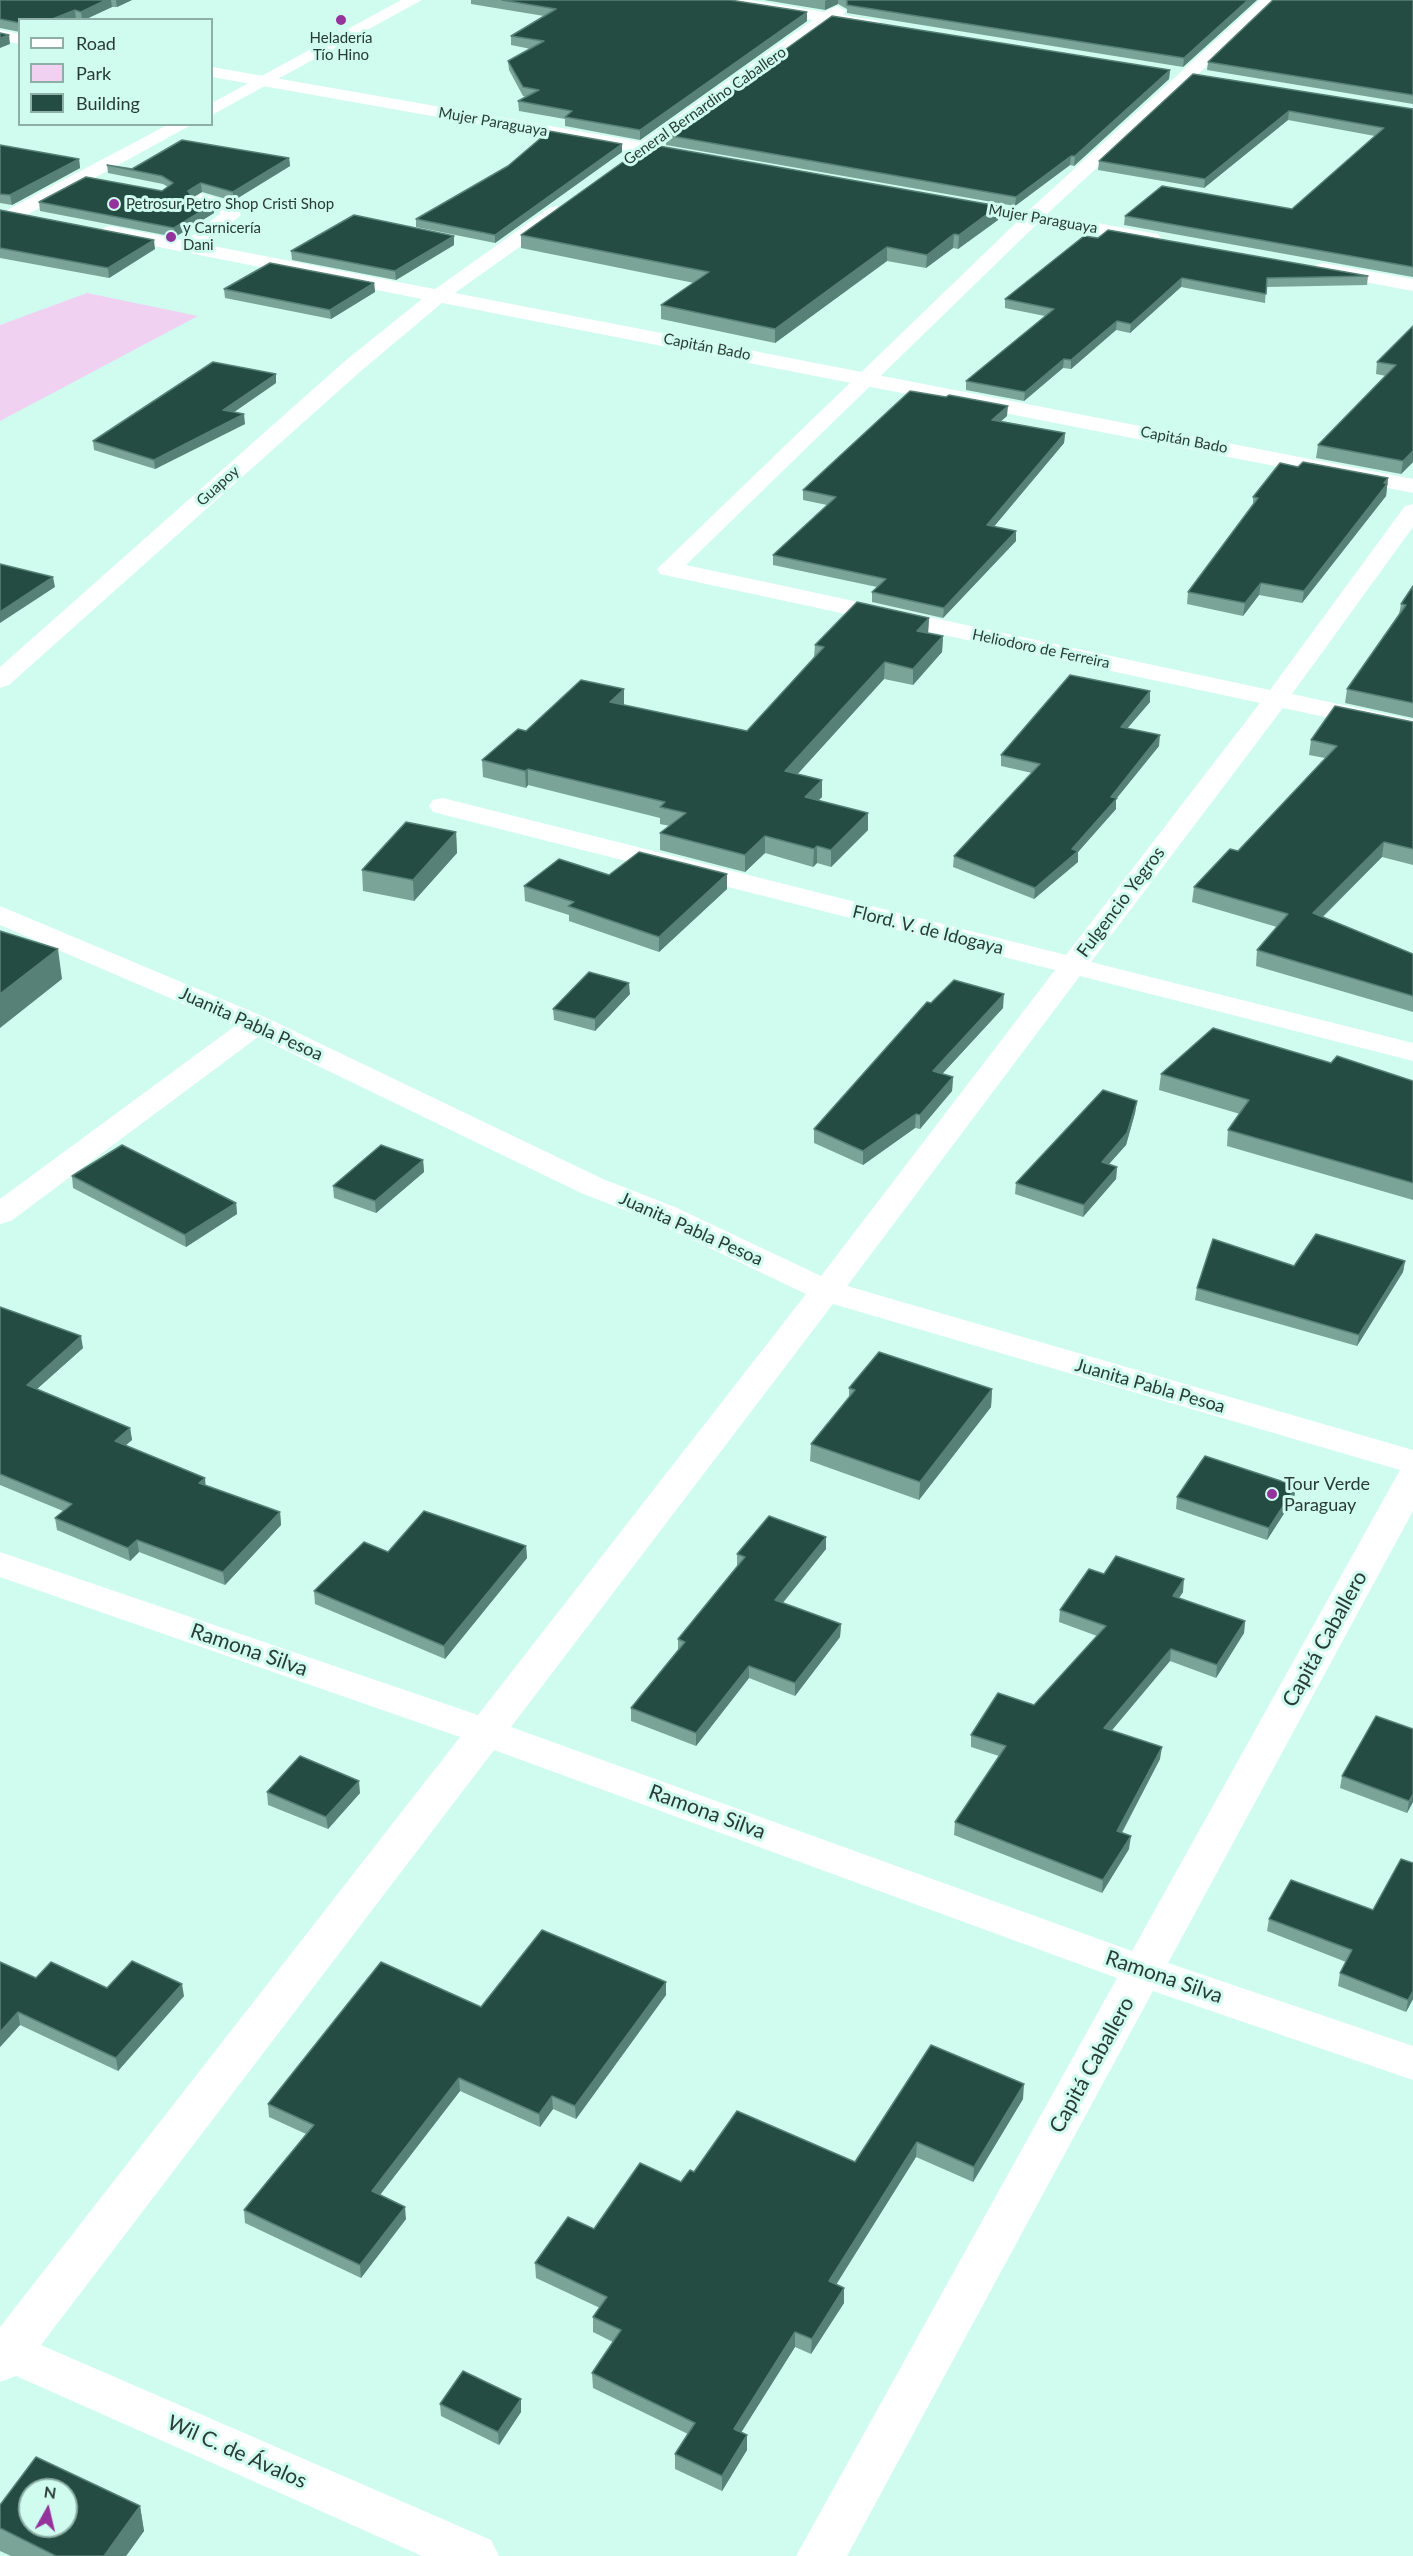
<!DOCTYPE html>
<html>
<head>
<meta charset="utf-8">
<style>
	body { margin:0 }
	#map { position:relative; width:1413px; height:2556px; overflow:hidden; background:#cffcef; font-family:Lato,sans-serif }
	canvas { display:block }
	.legend { position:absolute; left:18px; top:18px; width:195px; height:108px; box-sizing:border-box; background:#cffcef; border:2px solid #8dafa5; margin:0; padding:8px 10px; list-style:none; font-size:18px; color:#2a3b37 }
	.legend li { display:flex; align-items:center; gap:12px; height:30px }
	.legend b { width:30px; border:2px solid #8dafa5 }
	.north { position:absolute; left:18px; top:2478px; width:60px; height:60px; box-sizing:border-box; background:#cffcef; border:2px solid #8dafa5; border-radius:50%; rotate:8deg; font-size:16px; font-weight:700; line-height:24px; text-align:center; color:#2a3b37 }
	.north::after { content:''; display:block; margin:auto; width:21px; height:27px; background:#94339b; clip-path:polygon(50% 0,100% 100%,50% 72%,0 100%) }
</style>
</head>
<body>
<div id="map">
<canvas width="1413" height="2556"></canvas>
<ul class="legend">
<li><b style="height:8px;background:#fff"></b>Road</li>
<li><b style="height:16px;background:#f1d1f2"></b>Park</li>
<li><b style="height:16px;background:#244c42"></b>Building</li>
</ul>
<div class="north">N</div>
</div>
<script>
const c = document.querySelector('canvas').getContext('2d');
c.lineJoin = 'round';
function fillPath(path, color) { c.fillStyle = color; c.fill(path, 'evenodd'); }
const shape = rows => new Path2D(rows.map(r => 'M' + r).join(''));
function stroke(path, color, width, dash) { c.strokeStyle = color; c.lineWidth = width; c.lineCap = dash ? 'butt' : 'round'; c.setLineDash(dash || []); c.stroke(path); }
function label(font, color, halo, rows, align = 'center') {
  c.font = font + ' Lato,sans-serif'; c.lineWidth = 6; c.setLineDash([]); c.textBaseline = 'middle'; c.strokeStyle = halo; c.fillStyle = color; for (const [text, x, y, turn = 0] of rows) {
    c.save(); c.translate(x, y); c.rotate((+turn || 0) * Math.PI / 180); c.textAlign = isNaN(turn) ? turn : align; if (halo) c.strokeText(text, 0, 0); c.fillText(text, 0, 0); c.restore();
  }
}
fillPath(shape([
	[87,293,198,316,0,421,0,325]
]), '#f1d1f2');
fillPath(shape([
	[710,0,750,0,824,12,837,6,846,11,843,15,879,21,882,25,873,30,831,23,661,146,695,152,697,156,695,160,688,162,649,155,635,162,626,156,629,151,212,77,212,67,642,142,813,20,718,5,710,0],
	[1260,0,1278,0,1047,214,1158,234,1161,238,1158,242,1151,244,1037,224,686,565,1270,690,1405,506,1413,504,1413,527,1292,694,1413,720,1413,736,1283,708,1091,962,1413,1043,1413,1061,1080,976,847,1286,1413,1450,1413,1511,1168,1963,1413,2046,1413,2080,1153,1991,847,2556,796,2556,1117,1978,494,1750,41,2345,491,2540,499,2556,422,2556,16,2376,0,2382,0,2327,460,1737,0,1577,0,1552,478,1715,806,1294,653,1221,581,1193,258,1037,11,1221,0,1224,0,1199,235,1026,0,925,0,906,267,1018,603,1179,675,1207,821,1276,1055,970,433,812,429,806,433,800,443,798,1066,955,1260,703,669,576,660,574,657,569,1018,221,947,208,944,204,947,200,954,198,1028,211,1260,0],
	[833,1304,1400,1470,1132,1951,511,1727,833,1304],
	[0,30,20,34,20,44,0,40,0,30],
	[201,194,236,204,241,215,197,251,183,251,180,247,183,243,221,213,194,204,191,200,201,194],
	[556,206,563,208,566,212,563,216,445,300,431,300,428,296,431,292,549,208,556,206],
	[1323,263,1413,279,1413,291,1316,273,1313,269,1316,265,1323,263]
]), '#fff');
fillPath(shape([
	[401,0,422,0,212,115,212,103,401,0],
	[169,124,193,124,23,217,9,217,6,213,9,209,169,124],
	[110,226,1413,479,1413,493,442,303,361,371,9,685,0,688,0,667,345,361,422,299,103,236,100,232,103,228,110,226]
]), '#fff');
fillPath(shape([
	[0,0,132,0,117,7,112,7,84,20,20,20,20,32,0,28],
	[471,0,730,0,807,12,807,21,640,140,565,126,565,119,519,111,518,101,526,97,523,96,509,70,508,61,531,49,511,45,511,36,544,16,471,4],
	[764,0,1257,0,1183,67,847,13,847,9,838,4,825,10],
	[1413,0,1413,104,1207,70,1208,62],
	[1170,70,1169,79,1074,166,1070,165,1015,206,666,145,666,135],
	[1193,74,1413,109,1413,277,1124,225,1125,216,1292,209,1375,136,1288,120,1204,188,1098,170,1099,161],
	[622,144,622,152,495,243,416,227,416,219],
	[0,145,79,159,80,168,12,205,0,203],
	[289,158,290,166,233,201,202,192,192,197,213,204,214,213,175,237,40,211,39,202,162,191,168,187,163,184,108,173,107,165,132,169],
	[998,206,998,220,958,249,953,248,926,268,887,261,775,343,661,319,661,305,694,283,521,248,521,235],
	[0,210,155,249,109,278,0,258],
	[1098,238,1368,276,1367,285,1266,287,1265,303,1181,287,1130,333,1116,330,1071,369,1063,368,1024,401,966,390,966,381,1045,316,1005,308,1005,299],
	[454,245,396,280,292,260,291,251],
	[374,283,375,292,331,319,225,298,224,289],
	[1413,326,1413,462,1401,474,1316,458,1318,445,1386,376,1376,374,1377,362],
	[276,383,234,412,245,424,155,469,94,450,93,441],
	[1007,416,1001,421,1065,433,1064,443,994,526,1016,541,943,618,872,602,872,592,877,587,773,565,773,555,827,505,803,500,803,490],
	[1298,467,1388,478,1386,496,1302,603,1259,595,1243,616,1187,604,1188,592,1253,505,1253,497],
	[1413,586,1413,718,1345,703,1347,689,1399,614,1401,604],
	[929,618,928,633,943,636,942,652,913,685,884,679,797,774,822,780,822,797,818,800,868,813,868,830,831,867,817,863,813,867,765,853,745,872,660,850,660,833,670,826,660,824,660,818,528,785,526,788,483,777,482,760,624,689,624,705,747,731,814,657,815,645],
	[1150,691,1150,702,1127,728,1159,746,1116,799,1116,809,1078,852,1078,862,1034,899,953,867,954,856,1032,773,1001,766,1001,755],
	[1413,722,1413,865,1382,857,1323,917,1413,954,1413,1012,1256,966,1257,950,1277,927,1192,902,1194,887,1238,851,1325,758,1309,755,1311,740],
	[456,832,457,853,414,901,363,891,362,870],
	[609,875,727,889,659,952,569,921,569,915,525,901,524,886],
	[630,994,595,1031,554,1020,553,1009],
	[931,1003,1003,1008,942,1074,953,1077,952,1091,920,1129,915,1128,863,1165,814,1143,814,1129],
	[1331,1063,1413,1081,1413,1200,1227,1146,1228,1130,1240,1114,1159,1090,1161,1074],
	[1137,1101,1135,1113,1126,1145,1109,1164,1117,1167,1116,1179,1083,1217,1015,1194,1016,1183],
	[423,1160,424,1172,376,1213,334,1198,333,1186],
	[72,1176,236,1203,237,1214,186,1247,73,1188],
	[1405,1261,1403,1272,1357,1346,1195,1300,1197,1288,1294,1266],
	[0,1307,83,1348,37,1389,130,1428,132,1440,125,1446,205,1478,205,1485,280,1512,281,1525,225,1585,139,1552,130,1561,57,1530,55,1518,63,1511,0,1485],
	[849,1388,992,1389,991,1407,919,1500,810,1461,811,1444,849,1397],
	[1296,1486,1294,1498,1267,1540,1176,1509,1177,1497],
	[526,1546,527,1558,445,1659,315,1604,314,1591],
	[826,1549,783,1603,841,1624,840,1637,795,1696,749,1678,696,1746,631,1721,631,1708,678,1650,678,1639,737,1566,737,1554],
	[1104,1574,1183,1592,1179,1598,1245,1621,1244,1633,1216,1678,1170,1661,1111,1730,1160,1759,1122,1833,1129,1849,1102,1893,954,1835,955,1822,999,1756,971,1747,971,1735,1034,1705,1097,1636,1059,1622,1060,1610],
	[1342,1776,1413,1802,1407,1813,1340,1788],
	[267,1792,360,1793,328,1829,268,1805],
	[1291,1880,1413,1999,1406,2012,1338,1986,1340,1973,1346,1962,1267,1931,1269,1919],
	[36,1978,107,1988,184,1996,118,2071,20,2025,0,2047],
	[666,1995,576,2119,553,2109,540,2127,460,2091,380,2195,406,2219,361,2278,245,2223,244,2210,306,2134,269,2117,268,2104,481,2007],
	[1023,2099,973,2182,916,2157,836,2284,844,2288,844,2303,811,2354,795,2347,741,2432,747,2450,722,2491,675,2469,675,2454,688,2434,593,2388,592,2373,613,2342,593,2332,593,2317,600,2308,536,2278,535,2263,594,2229,681,2182,694,2172,855,2162],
	[521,2399,521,2412,499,2445,441,2416,440,2404],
	[0,2505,140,2506,144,2531,126,2556,11,2556,0,2551]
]), '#7aa498');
fillPath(shape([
	[106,0,111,0,112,7,84,20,82,20,81,12],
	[116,0,132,0,117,7],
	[827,0,838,0,838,4,825,10,825,1],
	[1248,0,1257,0,1183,67,1184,58],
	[75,10,76,20,50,20],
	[807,12,807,21,640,140,640,130],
	[9,35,10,44,0,48,0,38],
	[1170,70,1169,79,1074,166,1075,156],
	[1289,111,1288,120,1204,188,1205,179],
	[622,144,622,152,495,243,495,235],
	[1071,156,1070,165,1015,206,1016,197],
	[289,158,290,166,233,201,233,192],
	[79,159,80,168,12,205,10,195],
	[201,183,202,192,189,200,188,191],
	[213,204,214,213,175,237,174,228],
	[998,206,998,220,958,249,959,235],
	[954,234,953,248,926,268,927,255],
	[454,236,454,245,396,280,395,271],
	[154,240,155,249,109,278,108,268],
	[887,247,887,261,775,343,775,329],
	[1182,278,1181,287,1130,333,1131,324],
	[374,283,375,292,331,319,330,310],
	[1117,321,1116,330,1071,369,1071,360],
	[1064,359,1063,368,1024,401,1025,392],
	[276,374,276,383,224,419,223,410],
	[1008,406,1007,416,992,429,992,420],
	[244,414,245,424,155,469,154,460],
	[1065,433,1064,443,987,535,987,525],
	[1413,451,1413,462,1401,474,1403,461],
	[1388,478,1386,496,1302,603,1304,591],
	[1016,531,1016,541,943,618,944,608],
	[53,577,55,587,0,623,0,612],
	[1261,583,1259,595,1243,616,1245,603],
	[929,618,928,634,917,631],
	[943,636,942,652,913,685,913,669],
	[885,662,884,679,785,788,785,771],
	[624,689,624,705,610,702],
	[1150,691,1150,702,1120,737,1121,727],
	[1160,735,1159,746,1116,799,1116,809,1078,852,1078,862,1034,899,1035,888,1072,849,1111,797],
	[528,769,528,785,526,788,525,771],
	[822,780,822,797,805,814,805,797],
	[868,813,868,830,831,867,831,850],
	[456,832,457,853,414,901,413,880],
	[765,836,765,853,745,872,745,855],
	[1384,842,1382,857,1311,928,1313,913],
	[817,846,817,863,813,867,814,849],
	[727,874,727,889,659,952,659,937],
	[58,949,62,979,0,1028,0,994],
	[629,983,630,994,595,1031,595,1019],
	[1004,994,1003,1008,932,1085,933,1071],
	[953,1077,952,1091,920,1129,920,1115],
	[1137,1101,1135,1113,1126,1145,1101,1173,1102,1162],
	[916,1114,915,1128,863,1165,863,1151],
	[423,1160,424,1172,376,1213,375,1201],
	[1117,1167,1116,1179,1083,1217,1084,1205],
	[236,1203,237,1214,186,1247,185,1235],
	[1405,1261,1403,1272,1357,1346,1359,1335],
	[81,1336,83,1348,28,1397,27,1385],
	[992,1389,991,1407,919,1500,920,1482],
	[130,1428,132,1440,116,1453,115,1441],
	[205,1478,206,1490,199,1483],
	[1296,1486,1294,1498,1267,1540,1269,1528],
	[280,1512,281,1525,225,1585,223,1572],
	[826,1537,826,1549,775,1612,775,1600],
	[137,1540,139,1552,130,1561,128,1548],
	[526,1546,527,1558,445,1659,444,1646],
	[1184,1579,1183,1592,1172,1608,1173,1596],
	[1245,1621,1244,1633,1216,1678,1217,1665],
	[841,1624,840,1637,795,1696,795,1683],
	[1171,1649,1170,1661,1103,1741,1104,1728],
	[749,1666,749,1678,696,1746,696,1733],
	[1162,1747,1160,1759,1116,1843,1117,1831],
	[359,1781,360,1793,328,1829,326,1817],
	[1413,1794,1413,1802,1407,1813,1409,1801],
	[1131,1836,1129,1849,1102,1893,1103,1880],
	[666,1982,666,1995,576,2119,575,2106],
	[182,1984,184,1996,118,2071,116,2058],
	[1413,1991,1413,1999,1406,2012,1408,2000],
	[18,2012,20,2025,0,2047,0,2032],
	[459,2078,460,2091,373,2204,372,2191],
	[1024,2084,1023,2099,973,2182,974,2167],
	[552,2096,553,2109,540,2127,539,2114],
	[917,2142,916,2157,829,2296,829,2281],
	[405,2207,406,2219,361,2278,360,2265],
	[844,2288,844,2303,811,2354,812,2339],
	[795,2332,795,2347,734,2444,734,2429],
	[521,2399,521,2412,499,2445,498,2432],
	[747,2435,747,2450,722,2491,722,2476],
	[140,2506,144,2531,126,2556,104,2556]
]), '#578176');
const building = shape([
	[0,0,106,0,81,12,75,10,50,20,20,20,20,23,0,19,0,0],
	[502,0,730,0,807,12,640,130,565,117,572,111,518,101,539,90,523,87,508,61,544,41,511,36,556,9,502,0],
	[847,0,1248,0,1184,58,847,5,847,0],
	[1273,0,1413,0,1413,95,1208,62,1273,0],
	[832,16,1170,70,1075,156,1071,156,1016,197,666,135,832,16],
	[0,33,9,35,0,38,0,33],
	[1193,74,1413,109,1413,267,1125,216,1162,186,1292,209,1384,128,1289,111,1205,179,1099,161,1193,74],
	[549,131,622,144,495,235,416,219,508,166,549,131],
	[182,140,289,158,233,192,201,183,188,191,193,198,213,204,174,228,39,202,86,177,162,191,173,183,162,176,107,165,132,169,182,140],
	[648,144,998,206,959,235,954,234,927,255,887,247,775,329,661,305,709,272,521,235,648,144],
	[0,145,79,159,10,195,0,194,0,145],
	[0,210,154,240,108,268,0,248,0,210],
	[354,215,454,236,395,271,291,251,354,215],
	[1108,230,1368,276,1267,278,1266,294,1182,278,1131,324,1117,321,1071,360,1064,359,1025,392,966,381,1054,309,1005,299,1084,236,1098,238,1108,230],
	[270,263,374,283,330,310,224,289,270,263],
	[1413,326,1413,451,1403,461,1318,445,1396,365,1377,362,1413,326],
	[213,362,276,374,223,410,244,414,154,460,93,441,213,362],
	[910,391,946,397,949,395,1008,406,992,420,1065,433,987,525,1016,531,944,608,872,592,886,579,773,555,836,497,803,490,910,391],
	[1303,462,1388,478,1384,483,1387,484,1304,591,1261,583,1245,603,1188,592,1258,498,1253,497,1280,463,1298,467,1303,462],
	[0,564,53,577,0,612,0,564],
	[1413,586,1413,703,1347,689,1406,605,1401,604,1413,586],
	[857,602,929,618,917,631,943,636,913,669,885,662,785,771,822,780,805,797,868,813,831,850,817,846,814,849,765,836,745,855,660,833,686,813,660,807,665,802,528,769,525,771,482,760,518,729,526,731,581,680,624,689,610,702,747,731,824,647,815,645,857,602],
	[1070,675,1150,691,1121,727,1160,735,1111,797,1117,798,1072,849,1078,851,1035,888,954,856,1040,764,1001,755,1070,675],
	[1335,706,1413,722,1413,849,1384,842,1313,913,1413,954,1413,996,1257,950,1288,914,1194,887,1230,849,1238,851,1337,746,1311,740,1335,706],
	[406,822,456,832,413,880,362,870,406,822],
	[639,852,727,874,659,937,568,906,574,902,524,886,559,859,609,875,639,852],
	[0,931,58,949,0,994,0,931],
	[589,972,629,983,595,1019,553,1009,589,972],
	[954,980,1004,994,933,1071,953,1077,920,1115,916,1114,863,1151,814,1129,927,1002,931,1003,954,980],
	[1213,1028,1331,1063,1337,1056,1413,1081,1413,1183,1228,1130,1249,1100,1161,1074,1213,1028],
	[1103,1090,1137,1101,1127,1133,1102,1162,1117,1167,1084,1205,1016,1183,1103,1090],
	[122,1145,236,1203,185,1235,72,1176,122,1145],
	[381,1145,423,1160,375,1201,333,1186,381,1145],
	[1316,1234,1405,1261,1359,1335,1197,1288,1213,1239,1294,1266,1316,1234],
	[0,1307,81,1336,27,1385,130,1428,115,1441,205,1478,199,1483,280,1512,223,1572,137,1540,128,1548,55,1518,72,1504,0,1474,0,1307],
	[879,1352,992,1389,920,1482,811,1444,855,1390,849,1388,879,1352],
	[1205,1456,1296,1486,1269,1528,1177,1497,1205,1456],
	[424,1511,526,1546,444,1646,314,1591,364,1542,388,1552,424,1511],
	[769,1516,826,1537,775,1600,841,1624,795,1683,749,1666,696,1733,631,1708,685,1642,678,1639,745,1557,737,1554,769,1516],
	[1116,1556,1184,1579,1173,1596,1245,1621,1217,1665,1171,1649,1104,1728,1162,1747,1117,1831,1131,1836,1103,1880,955,1822,1006,1746,971,1735,998,1693,1034,1705,1106,1626,1060,1610,1089,1569,1104,1574,1116,1556],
	[1376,1716,1413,1729,1413,1794,1409,1801,1342,1776,1376,1716],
	[300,1756,359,1781,326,1817,267,1792,300,1756],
	[1401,1859,1413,1863,1413,1991,1408,2000,1340,1973,1352,1950,1269,1919,1291,1880,1373,1910,1401,1859],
	[542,1930,666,1982,575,2106,552,2096,539,2114,459,2078,372,2191,405,2207,360,2265,244,2210,314,2125,268,2104,381,1962,481,2007,542,1930],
	[132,1961,182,1984,116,2058,18,2012,0,2032,0,1962,36,1978,51,1962,107,1988,132,1961],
	[931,2045,1024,2084,974,2167,917,2142,829,2281,844,2288,812,2339,795,2332,734,2429,747,2435,722,2476,675,2454,695,2423,592,2373,621,2330,593,2317,607,2297,535,2263,568,2217,594,2229,640,2163,681,2182,690,2170,694,2172,737,2111,855,2162,931,2045],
	[463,2371,521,2399,498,2432,440,2404,463,2371],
	[36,2457,140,2506,104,2556,56,2556,0,2528,0,2505,36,2457],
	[30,2490,66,2490,66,2526,30,2526,30,2490]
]);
fillPath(building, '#244c42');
stroke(building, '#578176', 1.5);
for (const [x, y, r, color] of [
	[341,20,6,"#94339b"],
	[114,204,6,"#94339b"],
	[171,237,6,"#94339b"],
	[1272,1494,6,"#94339b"]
]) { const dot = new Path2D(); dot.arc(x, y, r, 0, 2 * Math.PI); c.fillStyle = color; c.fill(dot); stroke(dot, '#cffcef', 2); }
label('15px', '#2a3b37', '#cffcef', [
	["Heladería",341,38,"center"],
	["Tío Hino",341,55,"center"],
	["Petrosur Petro Shop Cristi Shop",126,204],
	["y Carnicería",183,228],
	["Dani",183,245]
], 'left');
label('15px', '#2a3b37', '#cffcef', [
	["General Bernardino Caballero",705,106,-35],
	["Mujer Paraguaya",493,122,10],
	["Mujer Paraguaya",1043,219,10],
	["Capitán Bado",707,347,11],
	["Capitán Bado",1184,440,11],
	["Guapoy",218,486,-42],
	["Heliodoro de Ferreira",1041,649,12]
]);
label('18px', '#2a3b37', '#cffcef', [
	["Fulgencio Yegros",1121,902,-53],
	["Flord. V. de Idogaya",928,930,14],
	["Juanita Pabla Pesoa",251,1024,24],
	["Juanita Pabla Pesoa",691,1229,24],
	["Juanita Pabla Pesoa",1150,1386,16]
]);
label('18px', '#2a3b37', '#cffcef', [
	["Tour Verde",1284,1484],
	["Paraguay",1284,1505]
], 'left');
label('21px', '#2a3b37', '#cffcef', [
	["Capitá Caballero",1325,1639,-61],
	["Ramona Silva",249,1650,19],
	["Ramona Silva",707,1812,20],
	["Ramona Silva",1164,1977,19],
	["Capitá Caballero",1092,2065,-61],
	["Wil C. de Ávalos",237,2452,24]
]);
</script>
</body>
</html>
